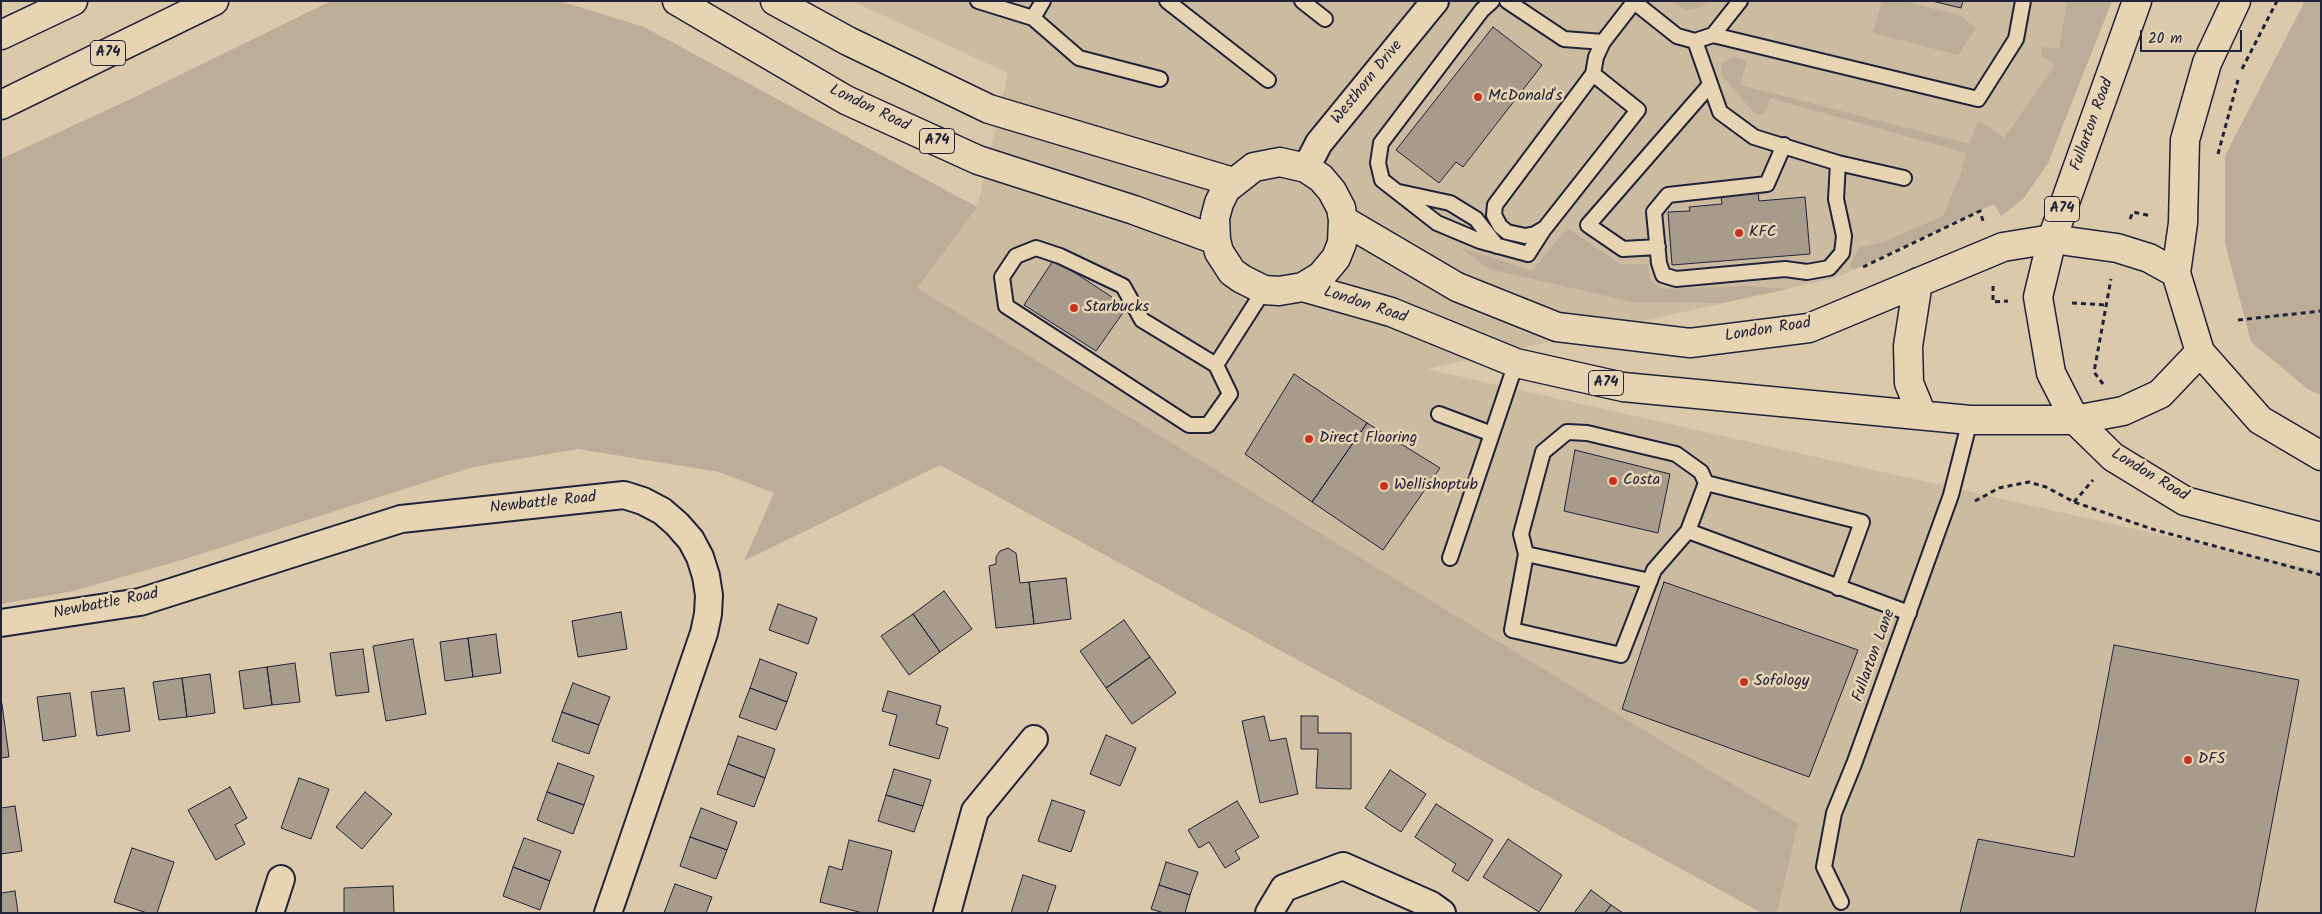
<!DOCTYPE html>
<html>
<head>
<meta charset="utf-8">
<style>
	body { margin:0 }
	#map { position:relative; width:2322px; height:914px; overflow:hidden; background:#dbc9ab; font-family:Kalam,sans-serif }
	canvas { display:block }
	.frame { position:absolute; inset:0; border:2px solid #22223b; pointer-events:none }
	.scale { position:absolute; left:2140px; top:30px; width:102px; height:22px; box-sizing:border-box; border:2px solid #22223b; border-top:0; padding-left:6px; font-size:15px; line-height:18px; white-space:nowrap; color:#22223b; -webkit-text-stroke:4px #e7d4b2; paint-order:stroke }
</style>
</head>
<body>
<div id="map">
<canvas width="2322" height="914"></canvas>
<div class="frame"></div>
<div class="scale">20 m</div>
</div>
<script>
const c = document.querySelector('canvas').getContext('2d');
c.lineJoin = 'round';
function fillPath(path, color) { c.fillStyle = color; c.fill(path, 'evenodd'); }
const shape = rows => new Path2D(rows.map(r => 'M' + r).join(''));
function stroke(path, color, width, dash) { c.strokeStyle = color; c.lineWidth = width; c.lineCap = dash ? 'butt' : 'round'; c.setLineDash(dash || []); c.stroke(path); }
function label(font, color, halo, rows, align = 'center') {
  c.font = font + ' Kalam,sans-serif'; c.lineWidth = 5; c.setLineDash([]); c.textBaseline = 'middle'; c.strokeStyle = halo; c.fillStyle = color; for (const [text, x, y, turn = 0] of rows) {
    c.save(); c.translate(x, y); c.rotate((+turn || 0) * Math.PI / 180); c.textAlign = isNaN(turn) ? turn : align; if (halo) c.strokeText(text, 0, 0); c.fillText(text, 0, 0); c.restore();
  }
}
fillPath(shape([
	[852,1,2089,1,1994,204,1836,278,1427,369,2321,571,2321,913,1777,913,1797,824,916,288,977,207,1008,73]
]), '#cbbba1');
fillPath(shape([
	[331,1,560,1,644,27,977,207,917,288,1798,824,1777,913,1762,913,940,465,744,561,774,493,719,472,578,449,473,467,185,559,73,591,1,604,1,159,137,96],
	[1673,1,1707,1,1702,7,1688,10,1682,8],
	[1882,1,1902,1,1959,15,1976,28,1958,55,1873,33],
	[2067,1,2112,1,2048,163,2024,198,2001,216,1994,204,1853,270,1850,266,1858,248,1883,242,1943,216,1960,176,1966,153,1770,98,1766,111,1761,114,1755,114,1721,74,1723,62,1734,57,1747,61,1740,85,1970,144,1976,124,1981,122,2004,138,2055,65,2041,55,2042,47,2059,49],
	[2305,1,2321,1,2321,395,2309,390,2251,342,2225,243,2225,156],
	[1567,228,1620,264,1648,264,1649,277,1652,282,1663,289,1750,286,1788,289,1722,303,1633,302,1489,269,1460,247,1532,271]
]), '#bcad98');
const building = shape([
	[1932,1,1963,1,1961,8,1932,1],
	[1493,27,1542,65,1463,167,1456,162,1439,183,1396,150,1493,27],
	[1758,192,1759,201,1805,197,1810,254,1672,265,1668,212,1690,211,1689,207,1722,204,1721,196,1758,192],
	[1054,259,1127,307,1096,351,1024,305,1054,259],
	[1294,374,1367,423,1312,502,1245,454,1294,374],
	[1367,423,1440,468,1383,550,1312,502,1367,423],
	[1575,450,1670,474,1658,533,1564,511,1575,450],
	[1008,548,1016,553,1020,583,1029,582,1034,624,996,628,989,566,996,564,996,557,1000,551,1008,548],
	[1066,578,1071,619,1034,624,1029,582,1066,578],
	[1664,582,1858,650,1809,777,1622,709,1664,582],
	[944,591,972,629,940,652,913,614,944,591],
	[778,604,817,618,808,644,769,630,778,604],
	[621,612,627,649,578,657,572,621,621,612],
	[913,614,940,652,909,675,881,636,913,614],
	[1124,620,1150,657,1106,688,1080,651,1124,620],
	[496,634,501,673,473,677,468,638,496,634],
	[468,638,473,677,445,681,440,642,468,638],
	[413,639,426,714,386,721,373,646,413,639],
	[2114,645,2299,680,2255,913,1960,913,1978,839,2074,857,2114,645],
	[363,649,369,692,336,696,330,653,363,649],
	[1150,657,1176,693,1132,724,1106,688,1150,657],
	[760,659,797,673,787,702,750,688,760,659],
	[295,663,300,702,272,705,267,667,295,663],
	[267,667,272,705,244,709,239,671,267,667],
	[210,674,215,713,187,717,182,678,210,674],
	[182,678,187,717,159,720,153,682,182,678],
	[573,683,610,697,599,725,562,712,573,683],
	[124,688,130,731,97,736,91,692,124,688],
	[750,688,787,702,776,730,739,717,750,688],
	[888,691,941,706,936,724,948,728,939,759,889,745,897,715,882,711,888,691],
	[70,693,76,736,43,741,37,697,70,693],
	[2,704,9,757,1,758,1,704,2,704],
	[562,712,599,725,589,754,552,741,562,712],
	[1264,716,1270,741,1286,738,1298,794,1260,803,1242,721,1264,716],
	[1301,716,1318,716,1318,733,1351,733,1351,789,1316,788,1318,749,1301,749,1301,716],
	[1106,735,1136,748,1120,786,1090,774,1106,735],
	[738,736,775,749,765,778,728,764,738,736],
	[558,763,594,776,584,805,547,792,558,763],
	[728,764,765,778,754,807,717,794,728,764],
	[894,769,931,780,923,806,886,795,894,769],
	[1390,770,1426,794,1401,832,1365,808,1390,770],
	[299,778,329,789,311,839,281,828,299,778],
	[230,787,247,818,235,825,245,844,216,860,188,810,230,787],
	[365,792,392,814,362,849,336,827,365,792],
	[547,792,584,805,573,834,537,820,547,792],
	[886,795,923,806,914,832,878,821,886,795],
	[1052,800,1085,811,1071,852,1038,841,1052,800],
	[1237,801,1259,837,1235,851,1240,859,1225,868,1209,842,1199,848,1188,830,1237,801],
	[1436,804,1493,840,1468,881,1452,871,1456,864,1415,837,1436,804],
	[15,806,22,851,1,854,1,808,15,806],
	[701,808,737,822,727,850,690,837,701,808],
	[690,837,727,850,716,879,680,866,690,837],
	[524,838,561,851,550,881,513,867,524,838],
	[1508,839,1562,875,1539,912,1483,877,1508,839],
	[849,840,892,851,877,913,863,913,820,902,829,866,842,870,849,840],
	[132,848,174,862,157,913,147,913,114,902,132,848],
	[1166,862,1198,872,1190,895,1159,885,1166,862],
	[513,867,550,881,540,910,503,896,513,867],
	[1023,875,1056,886,1047,913,1011,913,1023,875],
	[675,884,712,897,706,913,664,913,675,884],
	[1159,885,1190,895,1185,913,1164,913,1151,909,1159,885],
	[393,886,394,913,344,913,344,888,393,886],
	[1591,890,1611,905,1605,913,1574,913,1591,890],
	[15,891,18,913,1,913,1,893,15,891],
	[1611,905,1623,913,1605,913,1611,905]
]);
fillPath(building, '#a79b8b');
stroke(building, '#22223b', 1);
const service = shape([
	[978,1,1033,18],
	[1043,1,1033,18,1079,58,1160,79],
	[1167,1,1268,80],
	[1302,1,1325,19],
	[1492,1,1482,10,1381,143,1378,163,1382,180,1437,223,1480,241,1528,254,1544,229],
	[1507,1,1564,39,1603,42],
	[1633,1,1677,36,1695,41,1713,35,1740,1],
	[1713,35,1978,99,2016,39,2023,1],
	[1695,41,1720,112,1754,137,1838,163,1904,178],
	[1593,74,1495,205,1494,215,1500,226,1507,232,1525,236,1535,234,1545,228,1638,110,1593,74,1596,57,1603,42,1634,2],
	[1784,145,1767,184,1668,195,1654,212,1659,263,1663,275,1676,279,1785,269,1807,272,1829,268,1842,253,1844,236,1836,199,1838,163],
	[1399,192,1450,203,1476,219,1497,246],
	[1658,247,1623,249,1588,225,1709,86],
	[1036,248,1060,256,1123,286,1142,320,1216,365,1230,394,1208,425,1189,425,1006,306,1002,277,1016,256,1036,248],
	[1216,365,1264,290],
	[1439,414,1492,434],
	[1688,531,1909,613],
	[1526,554,1521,534,1543,452,1567,432,1587,433,1676,454,1701,472,1706,483,1862,522,1838,588],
	[1450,558,1516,363],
	[1650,581,1526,554,1512,630,1621,655,1654,570,1688,531,1706,483],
	[1841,902,1824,867,1834,813,1854,764,1951,495,1970,420]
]);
const minor = shape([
	[1306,168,1319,143,1435,1],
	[1,623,140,602,401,519,624,495,643,501,662,511,677,524,691,540,700,557,706,576,709,595,708,614,704,633,608,913],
	[270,913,281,879],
	[947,913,975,811,1034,739],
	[1269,913,1284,888,1343,866,1431,905,1442,913]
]);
const primary = shape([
	[677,1,846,100,978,160,1134,210,1216,240],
	[775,1,848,41,989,109,1233,182],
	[2137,1,2052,239,2038,297,2051,373,2075,420,2113,457,2185,501,2321,537],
	[1,35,73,1],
	[1,105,214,1],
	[1343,220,1457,287,1557,327,1690,343,1809,328,2003,247,2052,239,2117,248,2149,258,2176,273,2200,352,2260,420,2321,456],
	[2176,273,2183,223,2185,140,2207,63,2236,1],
	[1918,282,1908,346,1909,383,1922,415],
	[1303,287,1321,276,1336,258,1342,243,1343,220,1341,208,1332,191,1321,178,1306,168,1280,162,1254,167,1226,189,1219,203,1215,218,1216,240,1219,252,1232,272,1242,279,1264,290,1279,291,1303,287,1391,312,1516,363,1623,387,1970,420,2075,420,2123,411,2160,394,2200,352]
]);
stroke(service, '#22223b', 18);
stroke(minor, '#22223b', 30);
stroke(primary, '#22223b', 31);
stroke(shape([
	[2242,69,2277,1],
	[2218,154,2238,80],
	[2130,219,2133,212,2151,216],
	[1863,267,1980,211,1983,221],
	[1993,286,1993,302,2008,301],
	[2072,303,2106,305],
	[2238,320,2321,311],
	[2103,384,2094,372,2111,279],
	[1975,501,1999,488,2029,482,2046,487,2074,502,2152,529,2321,575],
	[2074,502,2093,480]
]), '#22223b', 3, [5, 4]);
stroke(service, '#e7d4b2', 14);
stroke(minor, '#e7d4b2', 26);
stroke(primary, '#e7d4b2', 28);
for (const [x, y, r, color] of [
	[1478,97,5,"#c8321e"],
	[1739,233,5,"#c8321e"],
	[1074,308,5,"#c8321e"],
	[1309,439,5,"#c8321e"],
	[1613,481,5,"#c8321e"],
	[1384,486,5,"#c8321e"],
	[1744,682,5,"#c8321e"],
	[2188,760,5,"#c8321e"]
]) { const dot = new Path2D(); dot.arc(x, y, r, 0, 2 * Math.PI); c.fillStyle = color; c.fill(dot); stroke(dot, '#e7d4b2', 2); }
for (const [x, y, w] of [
	[108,53,35],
	[937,141,35],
	[2062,209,35],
	[1606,383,35]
]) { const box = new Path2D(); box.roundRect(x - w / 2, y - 12.5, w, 25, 4); c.fillStyle = '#e7d4b2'; c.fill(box); stroke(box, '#22223b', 1); }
label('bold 15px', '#22223b', null, [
	["A74",108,53],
	["A74",937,141],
	["A74",2062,209],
	["A74",1606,383]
]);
label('16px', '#22223b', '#e7d4b2', [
	["Westhorn Drive",1368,83,-51],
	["London Road",869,109,26],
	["Fullarton Road",2093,125,-70],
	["London Road",1365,306,18],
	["London Road",1768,331,-9],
	["London Road",2149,476,31],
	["Newbattle Road",543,504,-6],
	["Newbattle Road",106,605,-11],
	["Fullarton Lane",1875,656,-70]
]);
label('16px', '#22223b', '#e7d4b2', [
	["McDonald's",1488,97],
	["KFC",1749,233],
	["Starbucks",1084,308],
	["Direct Flooring",1319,439],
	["Costa",1623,481],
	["Wellishoptub",1394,486],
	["Sofology",1754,682],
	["DFS",2198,760]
], 'left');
</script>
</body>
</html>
